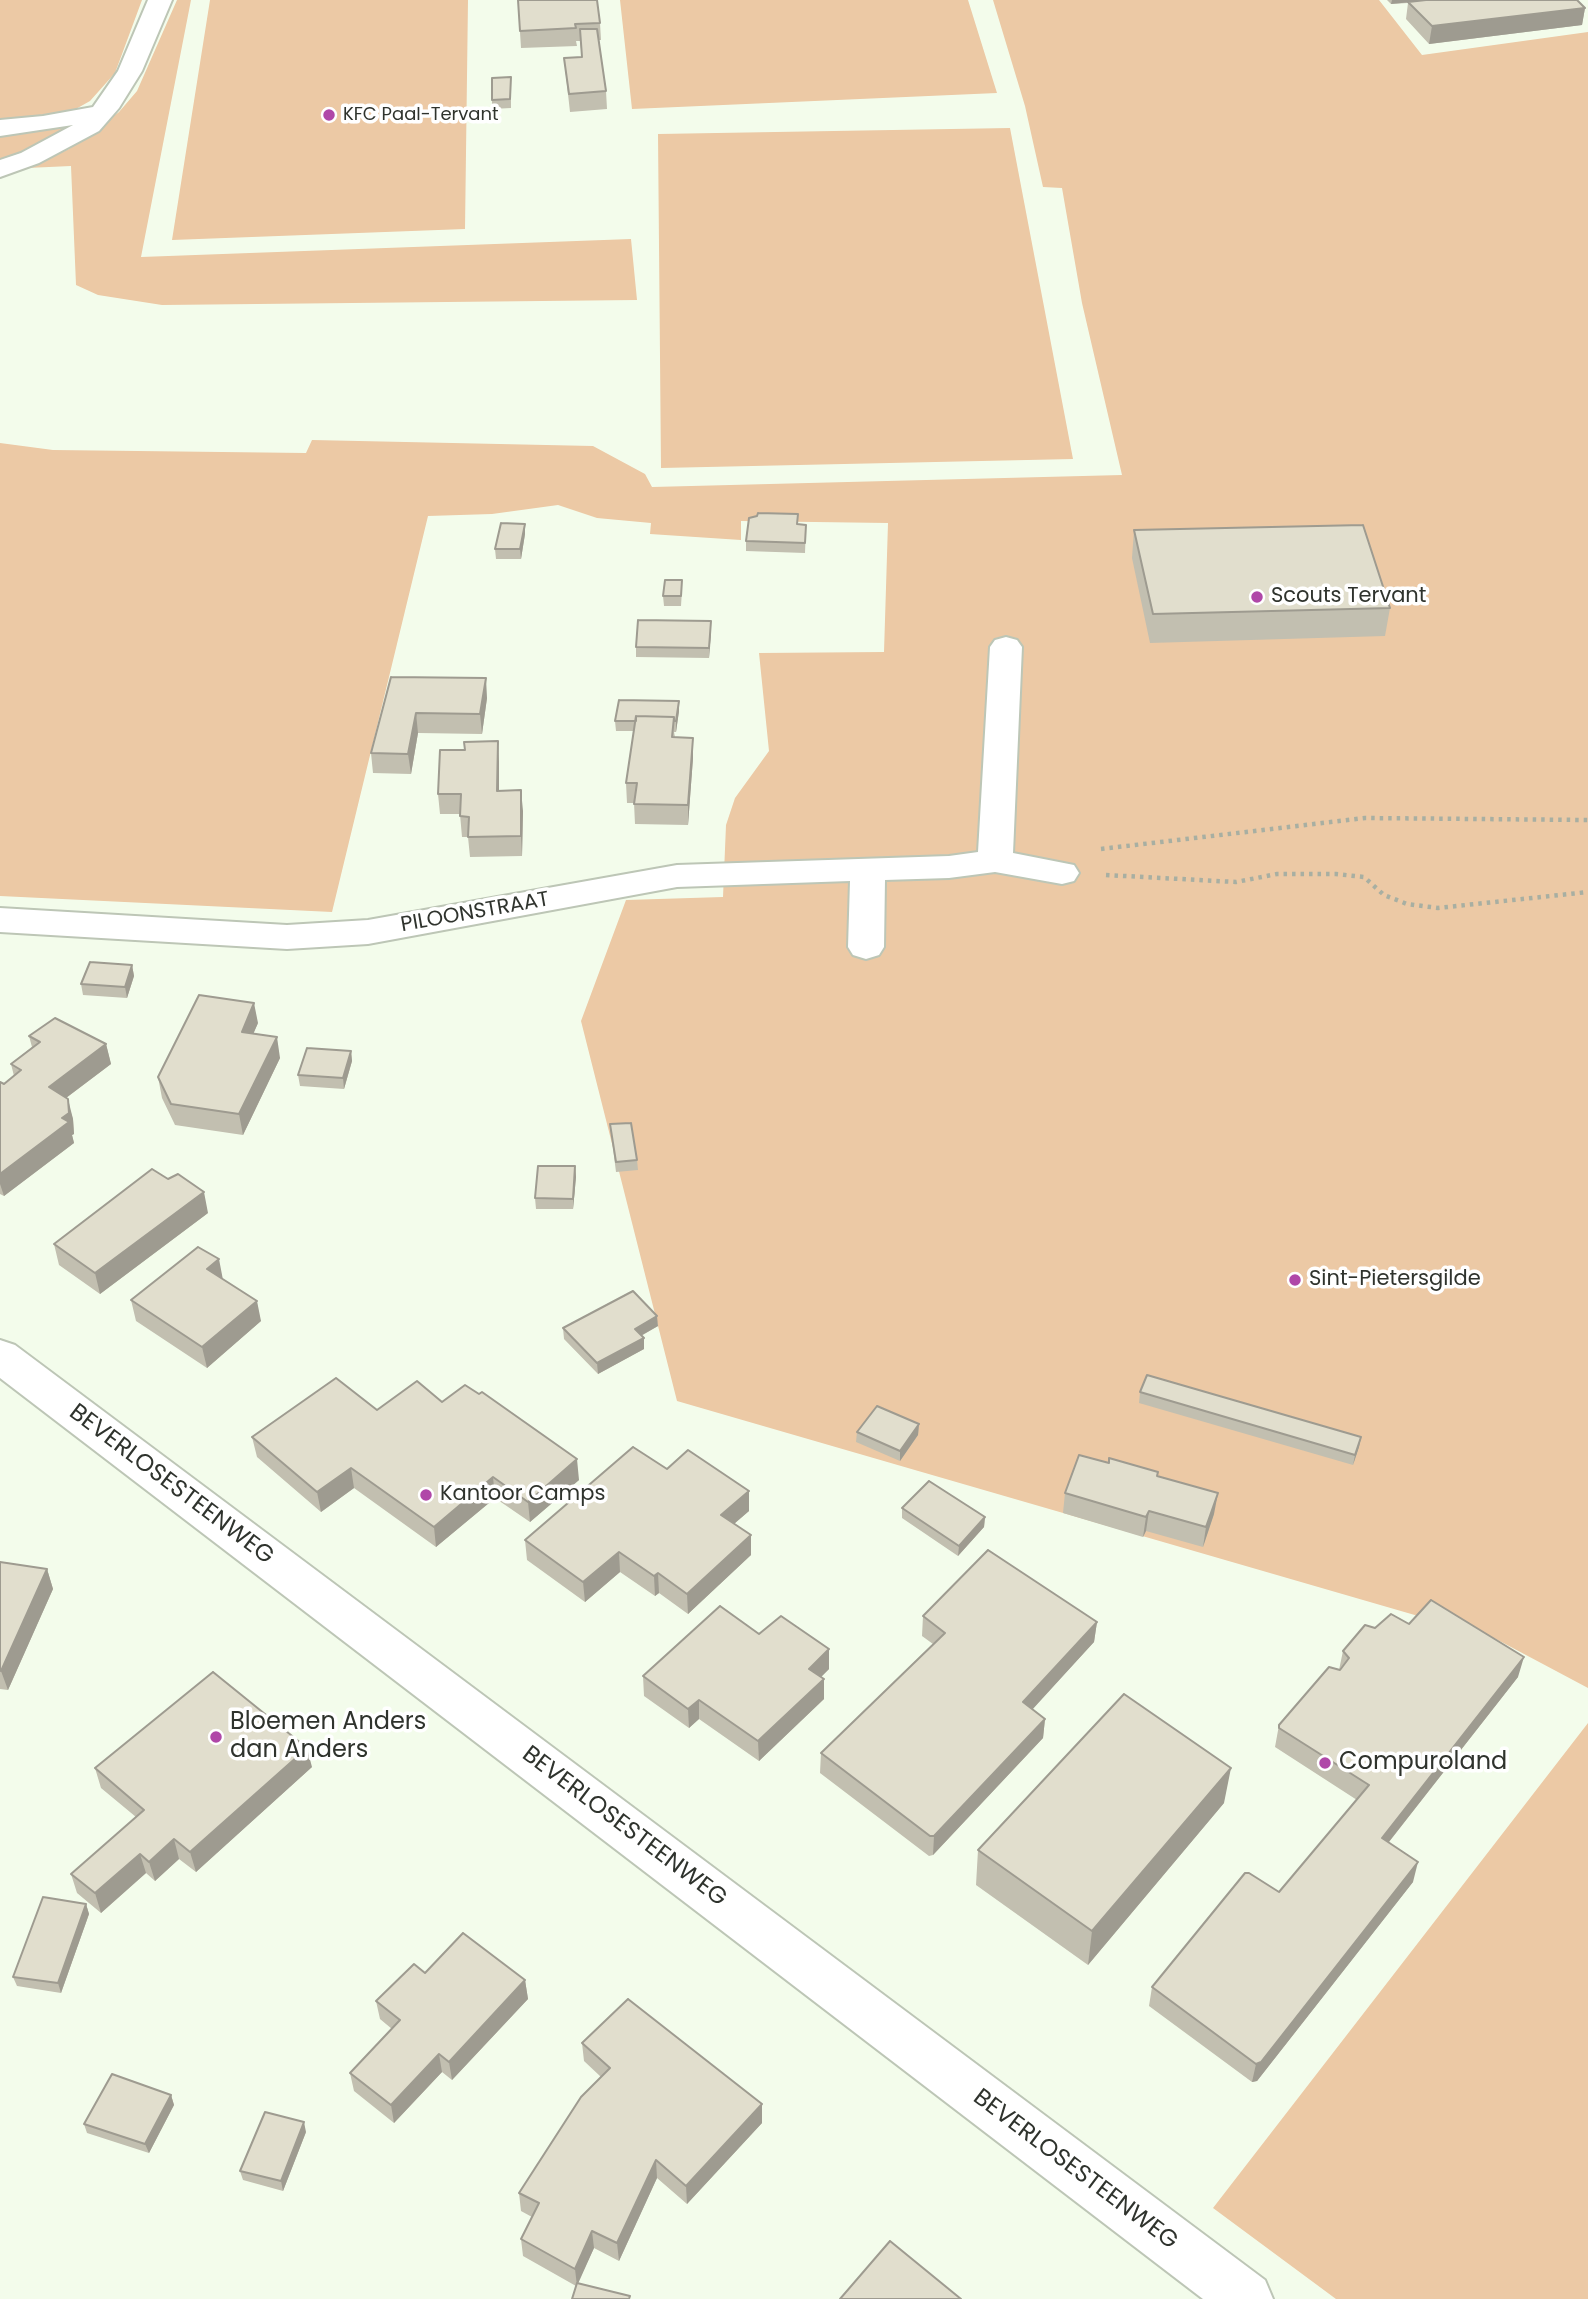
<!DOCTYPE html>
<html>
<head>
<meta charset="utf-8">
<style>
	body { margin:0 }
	canvas { display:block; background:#f3fceb }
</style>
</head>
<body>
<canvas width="1588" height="2299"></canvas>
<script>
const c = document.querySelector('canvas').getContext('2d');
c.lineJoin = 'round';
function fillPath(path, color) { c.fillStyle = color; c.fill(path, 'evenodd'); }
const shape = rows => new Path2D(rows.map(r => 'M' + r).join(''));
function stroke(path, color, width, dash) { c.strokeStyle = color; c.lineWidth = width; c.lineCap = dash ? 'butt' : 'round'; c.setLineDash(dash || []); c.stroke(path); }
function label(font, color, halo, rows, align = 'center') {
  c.font = font + ' Poppins,sans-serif'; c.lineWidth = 7; c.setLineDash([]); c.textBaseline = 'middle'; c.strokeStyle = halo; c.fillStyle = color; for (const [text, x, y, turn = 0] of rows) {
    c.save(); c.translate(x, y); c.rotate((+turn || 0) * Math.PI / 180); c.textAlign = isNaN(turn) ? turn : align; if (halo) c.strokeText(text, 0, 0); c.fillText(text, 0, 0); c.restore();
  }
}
fillPath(shape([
	[0,0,142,0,115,73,90,101,67,114,0,122],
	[177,0,191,0,141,257,631,239,637,300,162,305,98,295,76,285,71,166,27,168,69,149,119,112,137,91],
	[210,0,468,0,465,229,172,240],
	[620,0,968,0,997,93,632,109],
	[993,0,1379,0,1422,55,1588,32,1588,1688,1494,1638,677,1401,581,1021,626,900,723,897,726,825,735,798,769,751,759,653,884,652,888,523,741,521,741,540,650,534,651,523,597,518,558,505,492,514,428,516,332,912,0,896,0,443,53,450,306,453,312,440,593,446,645,474,652,487,1122,475,1082,303,1062,188,1043,187,1025,106],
	[61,126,69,126,72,130,0,163,0,133],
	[1010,128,1073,459,661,468,658,134],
	[1588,1723,1588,2299,1336,2299,1213,2208]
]), '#ecc9a5');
const minor = shape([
	[148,0,172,0,142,71,119,108,99,131,39,163,0,177,0,160,21,153,73,125,0,136,0,120,43,116,93,107,118,71,148,0],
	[1006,637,1017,640,1022,647,1013,853,1074,865,1079,873,1074,881,1062,884,995,872,949,878,885,880,884,947,879,955,866,959,853,955,848,947,850,881,677,887,368,944,287,949,0,932,0,908,287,925,368,920,677,865,949,856,978,852,990,647,995,640,1006,637],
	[0,1340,15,1345,1265,2280,1273,2299,1203,2299,0,1378,0,1340]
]);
stroke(minor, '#bdc6b6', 4);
stroke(shape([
	[1101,849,1365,818,1588,820],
	[1106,875,1236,882,1277,874,1336,874,1364,877,1384,895,1407,904,1438,908,1588,892]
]), '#a8afa2', 4.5, [3.5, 5]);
fillPath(minor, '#fff');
fillPath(shape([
	[518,0,600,23,601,40,599,40,606,91,607,109,570,112,564,58,582,58,580,41,576,41,577,46,521,48],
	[1387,0,1577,0,1585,8,1582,25,1429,44,1406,19,1408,3,1391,4],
	[511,77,511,108,492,109,492,100],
	[797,524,806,525,805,553,746,551,746,541],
	[1134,530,1390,608,1385,636,1150,643,1132,558],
	[525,534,521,559,496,559,495,549],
	[682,590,681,606,664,606,663,596],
	[711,631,709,658,636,657,636,647],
	[391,677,487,698,482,734,418,733,411,774,373,773,371,753],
	[679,701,679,711,676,732,674,732,675,737,693,738,693,758,688,825,635,824,634,803,627,803,626,783,634,731,616,731,615,721],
	[499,762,499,791,523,811,522,856,470,857,468,837,462,837,460,814,440,814,438,794],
	[132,965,134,976,127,998,83,995,81,984],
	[258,1023,253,1034,280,1058,243,1135,175,1125,162,1098,158,1077],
	[29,1036,106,1044,111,1064,66,1098,73,1119,74,1134,72,1135,74,1143,4,1196,0,1194,0,1082,4,1084,14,1076,11,1064,32,1047],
	[351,1051,352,1061,344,1089,300,1086,298,1075],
	[610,1124,637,1160,638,1170,616,1172],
	[575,1166,576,1177,573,1209,536,1209,535,1198],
	[208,1213,100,1294,59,1265,54,1244],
	[223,1280,261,1321,207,1368,136,1321,131,1300],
	[658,1326,641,1336,644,1338,644,1349,598,1374,564,1339,563,1328],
	[1140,1392,1361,1437,1359,1447,1353,1465,1139,1403],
	[442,1402,579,1480,530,1522,495,1498,436,1547,354,1488,321,1512,257,1457,252,1437,377,1410],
	[919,1424,918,1435,900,1461,856,1442,857,1432],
	[667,1469,749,1491,749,1511,734,1524,751,1535,751,1555,688,1614,659,1593,655,1596,620,1572,585,1602,527,1560,525,1540],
	[1157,1476,1214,1514,1203,1547,1146,1531,1143,1537,1063,1513,1065,1493],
	[902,1508,985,1517,984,1527,958,1556,902,1518],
	[0,1562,47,1569,53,1589,8,1690,0,1689],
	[923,1616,1097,1622,1094,1642,1032,1709,1045,1719,1043,1738,933,1855,929,1856,820,1773,821,1753,933,1644,922,1636],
	[1409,1624,1518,1677,1389,1842,1413,1882,1257,2081,1252,2082,1149,2006,1152,1987,1279,1892,1357,1800,1275,1747,1279,1725,1339,1670,1343,1651,1375,1628],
	[759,1634,829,1649,829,1669,821,1677,824,1699,759,1761,699,1719,689,1728,644,1696,643,1676],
	[312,1767,196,1872,179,1859,155,1881,146,1873,101,1913,77,1893,71,1874,136,1817,101,1788,95,1768],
	[1224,1803,1088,1965,976,1885,978,1850],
	[86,1904,89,1914,61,1993,17,1986,13,1977],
	[425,1973,525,1980,528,1999,452,2080,442,2072,394,2123,354,2091,350,2073,392,2029,380,2019,376,2001],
	[582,2043,762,2104,762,2123,687,2204,657,2178,619,2261,594,2248,576,2286,523,2256,521,2239,532,2217,521,2211,519,2193,601,2077,584,2061],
	[171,2095,174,2105,149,2153,87,2133,84,2124],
	[306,2132,283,2191,243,2180,240,2171]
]), '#c2bfb0');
fillPath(shape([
	[1392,0,1432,0,1391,4],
	[1585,8,1582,25,1429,44,1432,26],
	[525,524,525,534,521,559,520,549],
	[711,621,711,631,709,658,709,648],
	[486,678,487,698,482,734,480,714],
	[679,701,679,711,676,732,676,721],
	[416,713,418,733,411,774,408,754],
	[693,738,693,758,688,825,688,805],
	[498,741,499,762,499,811,497,791],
	[521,790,523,811,522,856,521,836],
	[132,965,134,976,127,998,125,987],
	[254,1003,258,1023,245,1053,242,1032],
	[277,1037,280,1058,243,1135,239,1114],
	[106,1044,111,1064,54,1107,49,1087],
	[351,1051,352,1061,344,1089,343,1078],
	[68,1099,73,1119,74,1134,72,1135,74,1143,4,1196,0,1184,0,1174,62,1118],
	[575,1166,576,1177,573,1209,573,1199],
	[204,1192,208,1213,100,1294,95,1273],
	[219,1259,223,1280,207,1269],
	[257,1301,261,1321,207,1368,202,1347],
	[657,1316,658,1326,635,1339,635,1329],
	[644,1338,644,1349,598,1374,597,1363],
	[919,1424,918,1435,900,1461,900,1451],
	[1361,1437,1359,1447,1353,1465,1355,1455],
	[577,1459,579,1480,530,1522,528,1502],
	[351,1468,354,1488,321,1512,317,1492],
	[493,1477,495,1498,436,1547,434,1527],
	[749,1491,749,1511,721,1535,721,1515],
	[1218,1493,1214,1514,1203,1547,1206,1527],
	[1149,1511,1146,1531,1143,1537,1146,1517],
	[985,1517,984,1527,958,1556,959,1546],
	[751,1535,751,1555,688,1614,687,1594],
	[619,1552,620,1572,585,1602,583,1582],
	[47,1569,53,1589,8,1690,1,1671],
	[658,1573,659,1593,655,1596,654,1576],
	[1097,1622,1094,1642,1021,1722,1023,1702],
	[829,1649,829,1669,809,1689,809,1669],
	[1524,1657,1518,1677,1377,1857,1382,1838],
	[824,1679,824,1699,759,1761,758,1741],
	[699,1700,699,1719,689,1728,688,1709],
	[1045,1719,1043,1738,933,1855,934,1836],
	[307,1748,312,1767,196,1872,190,1852],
	[1231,1768,1224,1803,1088,1965,1092,1931],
	[174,1839,179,1859,155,1881,149,1862],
	[140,1854,146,1873,101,1913,95,1893],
	[1418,1862,1413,1882,1257,2081,1252,2082,1256,2064],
	[86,1904,89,1914,61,1993,58,1983],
	[525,1980,528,1999,452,2080,449,2062],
	[439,2054,442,2072,394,2123,391,2105],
	[171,2095,174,2105,149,2153,145,2144],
	[762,2104,762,2123,687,2204,686,2186],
	[304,2122,306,2132,283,2191,281,2181],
	[656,2160,657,2178,619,2261,617,2243],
	[592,2231,594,2248,577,2286,575,2269]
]), '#9e9b90');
const building = shape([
	[518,0,597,0,600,23,575,24,576,28,520,31,518,0],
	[1426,0,1577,0,1585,8,1432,26,1408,2,1426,0],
	[580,29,597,29,606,91,569,94,564,58,582,57,580,29],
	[511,77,510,99,492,100,492,78,511,77],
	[758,513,798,514,797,524,806,525,805,543,746,541,749,518,757,516,758,513],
	[501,523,525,524,520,549,495,549,501,523],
	[1363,525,1390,608,1153,614,1134,530,1363,525],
	[665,580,682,580,681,596,663,596,665,580],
	[638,620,711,621,709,648,636,647,638,620],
	[391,677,486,678,480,714,416,713,408,754,371,753,391,677],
	[619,700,679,701,676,721,674,721,674,717,636,716,636,721,615,721,619,700],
	[636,716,674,717,672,737,693,738,688,805,634,804,637,783,626,783,636,716],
	[498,741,497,791,521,790,521,836,468,837,469,817,460,816,461,794,438,794,440,750,465,750,464,742,498,741],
	[90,962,132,965,125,987,81,984,90,962],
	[199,995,254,1003,242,1032,277,1037,239,1114,171,1104,158,1077,199,995],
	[55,1018,106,1044,49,1087,68,1099,69,1113,62,1118,69,1122,0,1174,0,1082,4,1084,21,1070,11,1064,40,1042,29,1036,55,1018],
	[307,1048,351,1051,343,1078,298,1075,307,1048],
	[631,1123,637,1160,616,1162,610,1124,631,1123],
	[538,1166,575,1166,573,1199,535,1198,538,1166],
	[152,1169,168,1179,178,1174,204,1192,95,1273,54,1244,152,1169],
	[198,1247,219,1259,207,1269,257,1301,202,1347,131,1300,198,1247],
	[633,1291,657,1316,635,1329,644,1338,597,1363,563,1328,633,1291],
	[1147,1375,1361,1437,1355,1455,1140,1392,1147,1375],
	[336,1378,377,1410,417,1381,442,1402,465,1385,479,1394,482,1392,577,1459,528,1502,493,1477,434,1527,351,1468,317,1492,252,1437,336,1378],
	[877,1406,919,1424,900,1451,857,1432,877,1406],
	[633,1447,667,1469,688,1450,749,1491,721,1515,751,1535,687,1594,658,1573,654,1576,619,1552,583,1582,525,1540,633,1447],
	[1079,1455,1109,1463,1109,1458,1158,1472,1157,1476,1218,1493,1206,1527,1149,1511,1146,1517,1065,1493,1079,1455],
	[929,1481,985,1517,959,1546,902,1508,929,1481],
	[988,1550,1097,1622,1023,1702,1045,1719,934,1836,930,1836,821,1753,945,1633,923,1616,988,1550],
	[0,1562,47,1569,1,1671,0,1670,0,1562],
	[1431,1600,1524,1657,1382,1838,1418,1862,1261,2062,1256,2064,1152,1987,1245,1873,1249,1873,1279,1892,1369,1785,1279,1728,1279,1725,1329,1667,1340,1670,1349,1658,1343,1651,1365,1625,1375,1628,1391,1614,1409,1624,1431,1600],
	[720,1606,759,1634,781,1616,829,1649,809,1669,824,1679,758,1741,699,1700,688,1709,643,1676,720,1606],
	[213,1672,307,1748,190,1852,174,1839,149,1862,140,1854,95,1893,71,1874,144,1810,95,1768,213,1672],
	[1124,1694,1231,1768,1092,1931,978,1850,1124,1694],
	[43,1897,86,1904,58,1983,13,1977,43,1897],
	[463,1933,525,1980,449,2062,439,2054,391,2105,350,2073,400,2020,376,2001,414,1964,425,1973,463,1933],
	[628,1999,762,2104,686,2186,656,2160,617,2243,592,2231,575,2269,521,2239,539,2203,519,2193,581,2097,610,2068,582,2043,628,1999],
	[112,2074,171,2095,145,2144,84,2124,112,2074],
	[265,2112,304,2122,281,2181,240,2171,265,2112],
	[890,2241,961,2299,840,2299,890,2241],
	[577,2283,630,2296,629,2299,572,2299,577,2283]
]);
fillPath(building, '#e1decd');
stroke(building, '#9e9b90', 2);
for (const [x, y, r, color] of [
	[329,115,7,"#b047a8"],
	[1257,597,7,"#b047a8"],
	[1295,1280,7,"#b047a8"],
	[426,1495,7,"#b047a8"],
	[216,1737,7,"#b047a8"],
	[1325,1763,7,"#b047a8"]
]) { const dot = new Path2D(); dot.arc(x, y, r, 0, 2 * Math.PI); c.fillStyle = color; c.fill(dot); stroke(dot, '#fff', 2.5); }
label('18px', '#2f332d', '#fff', [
	["KFC Paal-Tervant",343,115]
], 'left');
label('21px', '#2f332d', '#fff', [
	["Scouts Tervant",1271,597],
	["Sint-Pietersgilde",1309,1280],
	["Kantoor Camps",440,1495]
], 'left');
label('21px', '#2f332d', '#fff', [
	["PILOONSTRAAT",475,913,-10]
]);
label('24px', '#2f332d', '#fff', [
	["BEVERLOSESTEENWEG",171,1485,37],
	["BEVERLOSESTEENWEG",624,1827,37],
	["BEVERLOSESTEENWEG",1075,2170,37]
]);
label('24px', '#2f332d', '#fff', [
	["Bloemen Anders",230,1723],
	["dan Anders",230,1751],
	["Compuroland",1339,1763]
], 'left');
</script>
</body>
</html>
